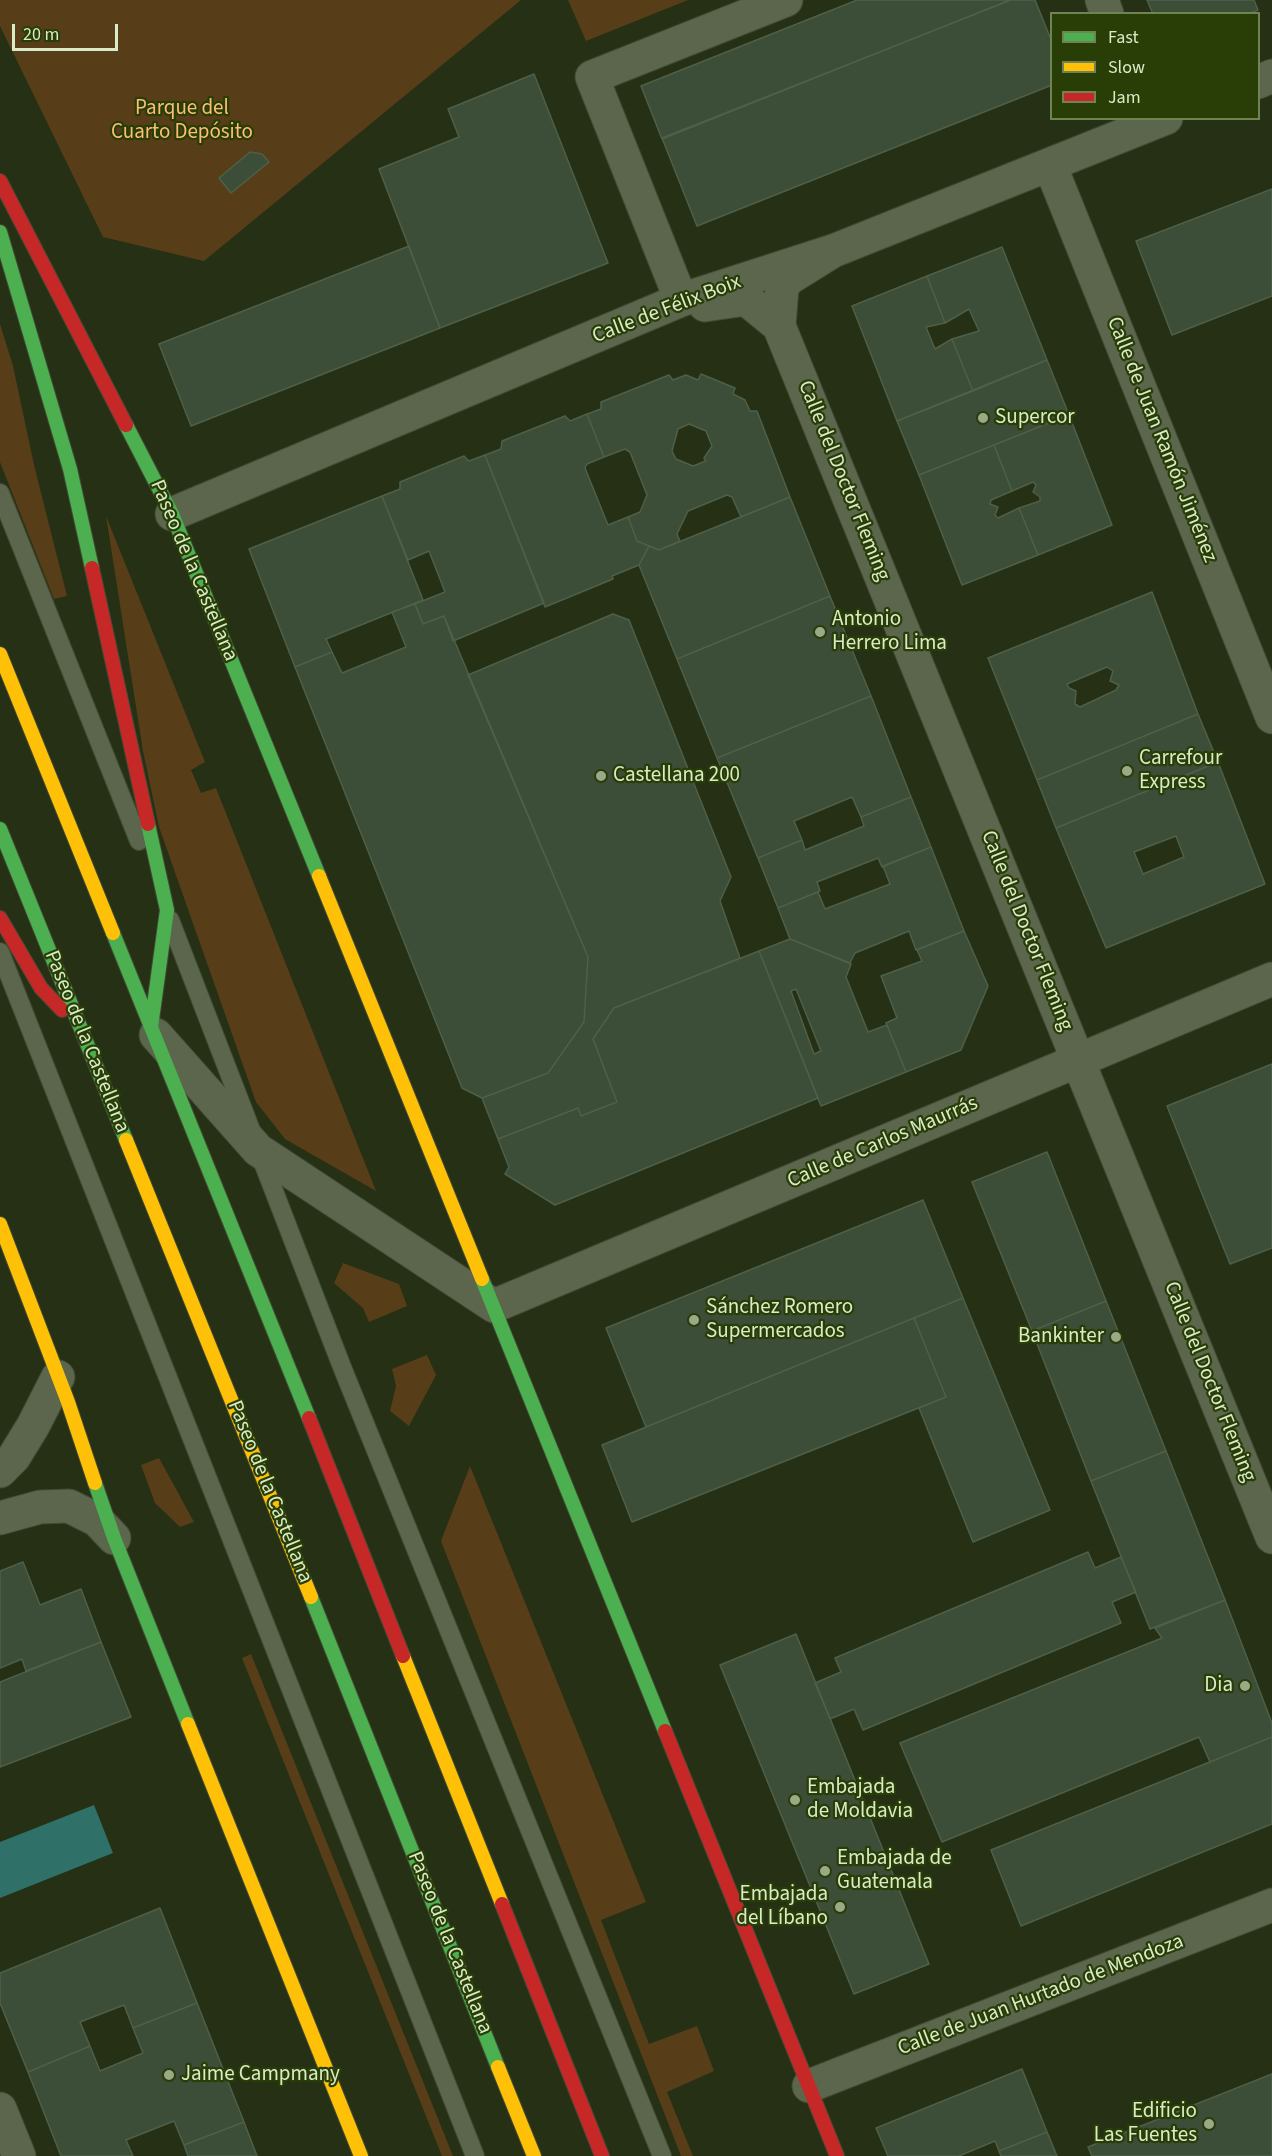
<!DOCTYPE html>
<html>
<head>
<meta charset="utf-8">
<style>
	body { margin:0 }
	#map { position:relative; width:1272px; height:2156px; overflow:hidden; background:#263014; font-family:"Source Sans 3",sans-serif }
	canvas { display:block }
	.legend { position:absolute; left:1050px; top:12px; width:210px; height:108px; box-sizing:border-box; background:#293d07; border:2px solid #6f8354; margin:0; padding:8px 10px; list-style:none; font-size:18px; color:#d9ebc7 }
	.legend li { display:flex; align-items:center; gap:12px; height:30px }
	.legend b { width:30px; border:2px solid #6f8354 }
	.scale { position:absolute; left:12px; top:24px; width:106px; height:27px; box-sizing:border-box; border:3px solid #d9ebc7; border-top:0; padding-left:8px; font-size:18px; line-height:21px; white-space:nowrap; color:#d9ebc7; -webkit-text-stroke:4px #293d07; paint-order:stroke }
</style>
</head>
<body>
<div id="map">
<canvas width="1272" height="2156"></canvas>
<ul class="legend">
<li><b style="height:8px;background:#4caf50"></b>Fast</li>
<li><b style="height:8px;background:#ffc107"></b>Slow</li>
<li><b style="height:8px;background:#c62828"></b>Jam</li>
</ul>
<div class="scale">20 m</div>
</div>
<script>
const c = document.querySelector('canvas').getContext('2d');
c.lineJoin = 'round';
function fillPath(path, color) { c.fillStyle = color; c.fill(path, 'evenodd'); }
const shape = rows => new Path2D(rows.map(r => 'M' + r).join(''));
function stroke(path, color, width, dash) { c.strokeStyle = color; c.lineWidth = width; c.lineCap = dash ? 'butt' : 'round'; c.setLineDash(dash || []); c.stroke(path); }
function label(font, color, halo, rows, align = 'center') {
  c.font = font + ' "Source Sans 3",sans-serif'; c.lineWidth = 4.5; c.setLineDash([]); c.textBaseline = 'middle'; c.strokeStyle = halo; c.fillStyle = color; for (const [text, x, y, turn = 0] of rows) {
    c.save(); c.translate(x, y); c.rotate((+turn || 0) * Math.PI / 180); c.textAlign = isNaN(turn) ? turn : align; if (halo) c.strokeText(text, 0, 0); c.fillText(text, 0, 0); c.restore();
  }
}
fillPath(shape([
	[0,0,521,0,204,261,103,237,0,26],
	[568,0,688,0,586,41],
	[0,324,13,366,34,465,67,596,54,599,0,462],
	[106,516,205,762,191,770,201,793,216,788,376,1191,285,1139,256,1102,159,827,143,751],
	[343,1263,399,1284,407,1306,369,1322,363,1308,334,1283],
	[427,1355,436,1375,409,1426,390,1411,396,1386,392,1369],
	[159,1458,194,1522,180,1527,155,1503,141,1465],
	[470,1466,646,1902,601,1920,649,2044,697,2026,714,2071,667,2092,693,2156,681,2156,441,1541],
	[251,1654,453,2156,442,2156,242,1658]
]), '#573e19');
fillPath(shape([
	[94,1805,113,1853,0,1898,0,1842]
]), '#2f7069');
const building = shape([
	[857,0,1010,0,662,139,641,86,857,0],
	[1011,0,1035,0,1052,42,1052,85,697,226,662,138,1011,0],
	[1147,0,1254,0,1258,10,1248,14,1153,14,1147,0],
	[534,74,608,263,440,328,379,169,459,137,448,109,534,74],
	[250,152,262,154,269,162,231,193,219,178,250,152],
	[1272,189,1272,296,1172,335,1136,241,1272,189],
	[409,246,440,328,191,426,159,344,409,246],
	[1002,247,1047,360,973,391,952,339,979,331,969,309,945,323,927,276,1002,247],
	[927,276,945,323,926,327,935,349,952,339,973,391,897,421,852,306,927,276],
	[1047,360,1069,415,919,475,897,421,1047,360],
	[701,374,735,388,733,394,745,400,750,411,757,411,790,497,741,517,732,497,727,495,688,511,677,534,680,541,659,550,637,541,628,517,640,512,647,495,630,452,625,449,604,457,587,414,601,409,601,402,669,375,673,380,686,375,698,380,701,374],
	[689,424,706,431,712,446,704,458,706,461,693,466,676,459,672,451,678,429,689,424],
	[587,414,604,457,587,464,585,468,608,525,628,517,637,541,649,546,639,565,612,576,613,579,545,607,485,455,501,449,502,441,565,416,570,421,587,414],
	[1069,415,1112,525,1038,555,1019,508,1040,501,1040,497,1033,492,1036,485,1033,482,1012,491,994,445,1069,415],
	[994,445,1012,491,991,500,990,504,998,507,995,515,998,518,1019,508,1038,555,962,585,919,475,994,445],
	[485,455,544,603,453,641,444,616,423,624,415,604,445,592,429,551,408,560,382,496,400,489,400,482,464,456,469,461,485,455],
	[382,496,423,600,326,639,332,652,295,667,249,549,382,496],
	[790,497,830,596,677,659,639,565,649,546,659,550,790,497],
	[1152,592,1198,714,1037,780,988,658,1152,592],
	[1107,667,1113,671,1110,681,1119,685,1116,690,1080,707,1075,704,1076,691,1069,688,1067,684,1107,667],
	[830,596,871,696,717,758,677,659,830,596],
	[415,604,423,624,444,616,588,957,584,1022,548,1073,482,1098,462,1088,295,667,332,652,342,673,406,647,392,612,415,604],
	[613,614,629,620,731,877,720,901,740,958,614,1008,593,1039,617,1102,581,1116,578,1108,498,1139,482,1098,548,1073,584,1022,588,957,468,675,613,614],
	[871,696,911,797,861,817,852,797,794,821,802,840,758,858,717,758,871,696],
	[1198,714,1218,762,1056,828,1037,780,1198,714],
	[1218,762,1265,884,1106,948,1056,828,1218,762],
	[1176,836,1184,857,1143,874,1134,852,1176,836],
	[911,797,931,847,882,867,878,858,817,882,820,891,778,908,758,858,802,840,805,850,864,826,861,817,911,797],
	[931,847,964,931,916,950,909,931,855,953,850,963,790,939,778,908,818,892,825,909,890,884,883,866,931,847],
	[964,931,988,986,961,1050,906,1072,886,1023,897,1018,881,976,922,961,917,950,964,931],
	[790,939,851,964,846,977,868,1032,887,1025,906,1072,821,1106,759,951,790,939],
	[796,989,821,1051,814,1054,791,991,796,989],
	[759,951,818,1098,555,1205,505,1174,509,1167,498,1139,578,1108,581,1116,617,1102,593,1039,614,1008,759,951],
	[1272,1064,1272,1248,1230,1264,1167,1106,1272,1064],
	[1047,1152,1106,1301,1032,1331,972,1182,1047,1152],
	[923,1200,963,1298,646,1427,606,1328,923,1200],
	[963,1298,1050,1510,973,1542,919,1408,946,1397,914,1318,963,1298],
	[1106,1301,1166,1451,1091,1481,1032,1331,1106,1301],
	[914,1318,946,1397,632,1522,602,1445,914,1318],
	[1166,1451,1225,1600,1150,1629,1091,1481,1166,1451],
	[1088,1552,1095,1568,1121,1557,1136,1592,1112,1602,1121,1623,863,1730,854,1709,830,1719,815,1683,841,1672,835,1658,1088,1552],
	[23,1562,40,1605,81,1589,101,1642,26,1671,22,1659,0,1668,0,1571,23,1562],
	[1225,1600,1272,1723,1272,1737,1210,1762,1199,1737,942,1842,900,1743,1162,1638,1155,1628,1225,1600],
	[796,1634,929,1964,854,1994,720,1665,796,1634],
	[101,1642,131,1717,0,1767,0,1682,101,1642],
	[1272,1737,1272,1824,1021,1926,991,1850,1272,1737],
	[160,1908,197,2003,133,2028,124,2005,80,2022,90,2046,28,2072,0,2003,0,1973,160,1908],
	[197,2003,244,2122,184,2145,174,2121,126,2140,133,2156,61,2156,28,2072,90,2046,100,2071,143,2053,133,2028,197,2003],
	[1022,2069,1047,2132,999,2151,995,2141,959,2156,888,2156,876,2128,1022,2069],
	[1272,2074,1272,2156,1092,2156,1088,2147,1272,2074],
	[244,2122,257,2156,188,2156,184,2145,244,2122],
	[1047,2132,1057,2156,1001,2156,999,2151,1047,2132]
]);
fillPath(building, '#3c4d38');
stroke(building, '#4f6049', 1.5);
const lane = shape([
	[0,493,139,841],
	[170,920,251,1130],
	[0,952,475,2156],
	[260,1155,342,1367,662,2156]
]);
const street = shape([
	[1102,0,1107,14],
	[1258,82,1272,76],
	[1050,165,1272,717],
	[833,251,788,279,782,287,779,326,1272,1537],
	[681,300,592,77,786,0],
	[705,305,746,299,779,326],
	[172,514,681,300,833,251,1166,118],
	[156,1035,258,1150,494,1306,1272,979],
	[0,1471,14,1457,33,1426,58,1377],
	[0,1518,40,1507,69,1506,97,1520,114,1538],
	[809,2086,1272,1905],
	[0,2109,19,2156]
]);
const fast = shape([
	[0,232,70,469,92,568],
	[126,425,172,514,319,876],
	[148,824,167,910,151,1027],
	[0,829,126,1140],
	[113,933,309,1418],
	[482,1279,665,1731],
	[95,1483,114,1538,188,1724],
	[311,1597,498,2067]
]);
const slow = shape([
	[0,654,113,933],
	[319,876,482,1279],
	[126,1140,311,1597],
	[0,1224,68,1402,95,1483],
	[403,1656,502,1904],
	[188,1724,361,2156],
	[498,2067,534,2156]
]);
const jam = shape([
	[0,181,126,425],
	[92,568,148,824],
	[0,918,41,988,62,1010],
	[309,1418,403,1656],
	[665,1731,837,2156],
	[502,1904,602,2156]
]);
stroke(lane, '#414a34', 20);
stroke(street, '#414a34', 35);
stroke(fast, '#414a34', 16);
stroke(slow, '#414a34', 16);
stroke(jam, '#414a34', 16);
stroke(lane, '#5b664d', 18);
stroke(street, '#5b664d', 33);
stroke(fast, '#4caf50', 14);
stroke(slow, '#ffc107', 14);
stroke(jam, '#c62828', 14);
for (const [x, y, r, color] of [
	[983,418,6,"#9aaa88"],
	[820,632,6,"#9aaa88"],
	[1127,771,6,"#9aaa88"],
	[601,776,6,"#9aaa88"],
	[694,1320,6,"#9aaa88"],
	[1116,1337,6,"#9aaa88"],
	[1245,1686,6,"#9aaa88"],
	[795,1800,6,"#9aaa88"],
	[825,1871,6,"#9aaa88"],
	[840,1907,6,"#9aaa88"],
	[169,2075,6,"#9aaa88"],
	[1209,2124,6,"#9aaa88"]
]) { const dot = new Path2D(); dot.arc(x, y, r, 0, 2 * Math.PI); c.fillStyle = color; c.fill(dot); stroke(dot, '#293d07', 2); }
label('21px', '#febd73', '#293d07', [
	["Parque del",182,109],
	["Cuarto Depósito",182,133]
]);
label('21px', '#d9ebc7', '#293d07', [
	["Calle de Félix Boix",667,310,-21],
	["Calle de Juan Ramón Jiménez",1161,440,68],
	["Calle del Doctor Fleming",843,481,68],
	["Paseo de la Castellana",193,571,67],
	["Calle del Doctor Fleming",1026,931,68],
	["Paseo de la Castellana",86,1042,68],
	["Calle de Carlos Maurrás",883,1143,-23],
	["Calle del Doctor Fleming",1209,1382,68],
	["Paseo de la Castellana",269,1492,68],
	["Paseo de la Castellana",449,1943,68],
	["Calle de Juan Hurtado de Mendoza",1041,1996,-21]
]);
label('21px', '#d9ebc7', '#293d07', [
	["Supercor",995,418],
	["Antonio",832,620],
	["Herrero Lima",832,644],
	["Carrefour",1139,759],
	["Express",1139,783],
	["Castellana 200",613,776],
	["Sánchez Romero",706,1308],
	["Supermercados",706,1332],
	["Bankinter",1104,1337,"right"],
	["Dia",1233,1686,"right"],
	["Embajada",807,1788],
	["de Moldavia",807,1812],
	["Embajada de",837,1859],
	["Guatemala",837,1883],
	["Embajada",828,1895,"right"],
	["del Líbano",828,1919,"right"],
	["Jaime Campmany",181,2075],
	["Edificio",1197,2112,"right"],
	["Las Fuentes",1197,2136,"right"]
], 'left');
</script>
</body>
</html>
